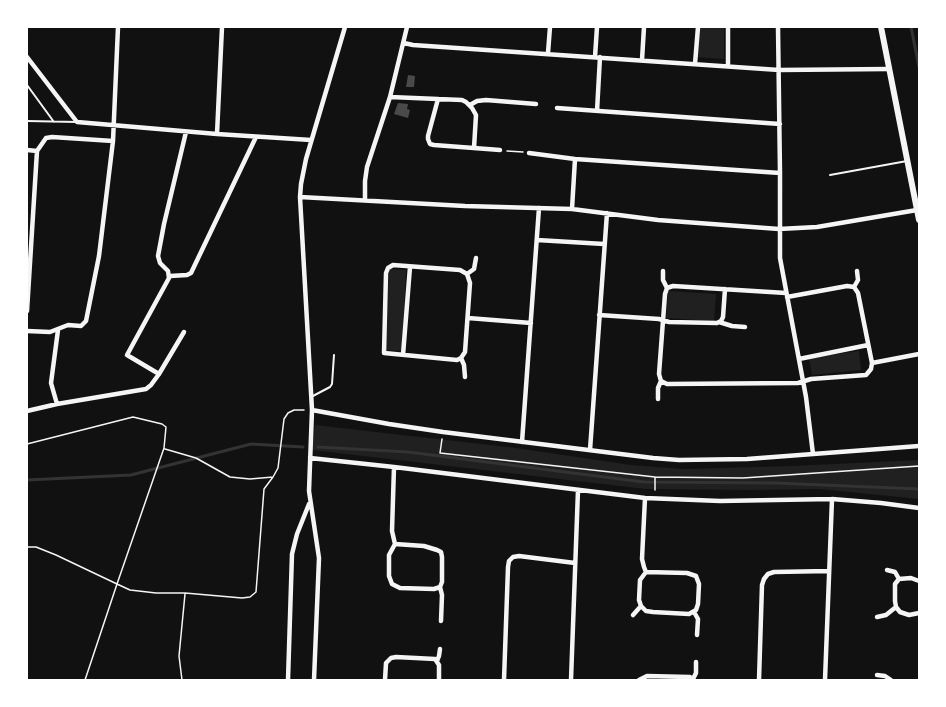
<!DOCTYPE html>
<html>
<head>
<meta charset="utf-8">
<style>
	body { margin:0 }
	#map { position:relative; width:946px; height:707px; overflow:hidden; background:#111; font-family:"Fira Sans",sans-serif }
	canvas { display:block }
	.frame { position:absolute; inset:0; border:28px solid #fff; pointer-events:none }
</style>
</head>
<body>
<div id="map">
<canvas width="946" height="707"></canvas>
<div class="frame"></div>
</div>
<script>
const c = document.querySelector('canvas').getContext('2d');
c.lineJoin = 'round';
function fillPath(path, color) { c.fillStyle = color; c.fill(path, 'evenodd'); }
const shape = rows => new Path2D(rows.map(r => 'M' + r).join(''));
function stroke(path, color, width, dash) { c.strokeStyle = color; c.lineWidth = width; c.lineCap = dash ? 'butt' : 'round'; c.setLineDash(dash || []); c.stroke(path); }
fillPath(shape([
	[700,27,724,27,724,59,697,57],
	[389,269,406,270,402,351,385,350],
	[668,291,716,294,714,321,666,318],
	[859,351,861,370,812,375,809,358],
	[315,425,516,448,631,465,684,469,791,466,919,460,919,499,819,489,751,490,645,489,312,450]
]), '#202020');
stroke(shape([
	[911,27,919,67],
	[318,447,408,452,644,482,776,483,919,489],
	[27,480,131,475,251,444,303,447]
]), '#333', 3);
fillPath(shape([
	[408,75,415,76,414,87,406,87],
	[398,103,408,104,407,109,410,110,408,118,394,114]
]), '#4a4a4a');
stroke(shape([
	[507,151,523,152],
	[442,439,440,453,655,477,655,490],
	[27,444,133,417,162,424,166,427,164,448,117,584,56,555,36,547,27,547],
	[165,449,196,458,230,477,250,479,273,477],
	[655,477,743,478,919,466],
	[85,680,117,584,130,590,156,593,185,593,242,598,250,597,256,592,264,489,273,477,278,468,284,419,288,413,294,410,304,410],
	[182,680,179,656,185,594]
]), '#f5f5f5', 1.5);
stroke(shape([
	[27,85,54,122],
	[27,121,77,122],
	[830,175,907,161],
	[311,397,330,387,332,384,334,355]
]), '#f5f5f5', 2);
stroke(shape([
	[728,27,728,66],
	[778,27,780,173,780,258,806,397,813,454],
	[404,43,413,45,779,70,889,69],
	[548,53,550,27],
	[27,57,77,122,217,134,311,140],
	[595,57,597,27],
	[642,60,644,27],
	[695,64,698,27],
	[390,97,462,100,466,102,472,108,476,115,474,148],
	[438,99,428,136,428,139,430,144,434,145,500,150],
	[470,105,477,101,486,100,536,104],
	[557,108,780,124],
	[597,111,600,57],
	[217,134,222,27],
	[27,150,37,151],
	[529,153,575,159,780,173],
	[300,197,465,206,572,209,658,220,779,229,817,227,917,210],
	[365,199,365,181,367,167,390,97,407,27],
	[572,209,575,159],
	[537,240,604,244],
	[467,274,474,269,476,258],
	[170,276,187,275,191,273,256,137],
	[854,287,858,280,857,271],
	[667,288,673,286,786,293],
	[787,297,847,286,854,287],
	[27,311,37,151,46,138,52,137,113,141],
	[599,315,659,319,669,322,717,323,721,321,723,317,725,289],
	[468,318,531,323],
	[719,322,732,326,745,327],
	[27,331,50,332,68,325,81,326,86,321,99,256,113,141,118,27],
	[184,332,159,374,127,355,169,278,168,271,160,263,158,256,164,224,186,132],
	[403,355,410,267],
	[461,358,457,360,384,353,386,273,388,268,393,265,460,270,467,274],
	[799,359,868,345],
	[872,363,919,354],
	[465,377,464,365,461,358,465,352,470,283,467,274],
	[661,381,667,384,798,383,811,379,866,375,871,369,872,363,858,293,854,287],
	[658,399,658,388,661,381,659,374,665,294,667,288,663,280,663,271],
	[57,404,51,383,58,330],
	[312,410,389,424,443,432,653,458,679,460,747,459,919,446],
	[27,411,57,404,146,389,151,385,159,374],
	[522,442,539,208],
	[590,450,607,213],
	[310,458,394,467,645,498,720,501,832,499,881,503,919,508],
	[394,467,392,531,395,544],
	[645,498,642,559,644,567,646,572],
	[395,544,424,546,437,550,441,552,442,557,442,582,440,587,434,589,400,588,392,584,389,576,389,555,395,544],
	[887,570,895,572,899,579],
	[646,572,687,573,696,576,699,584,698,604,696,610,689,614,653,612,646,611,641,606,639,600,640,580,646,572],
	[919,581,911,578,899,579,895,584,895,601,896,607,900,612,909,615,919,613],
	[440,587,442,595,441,621],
	[694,612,698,619,697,635],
	[633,615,641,606],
	[877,617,886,615,896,607],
	[437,661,439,656,440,649],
	[877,675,885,676,891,680],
	[693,679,696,673,696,662],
	[288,680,292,554,297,534,309,504],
	[314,680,319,558,309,491,312,410,300,197,301,184,306,159,345,27],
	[385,680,386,663,391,658,396,657,435,659,439,665,439,680],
	[504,680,508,567,509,561,513,557,519,556,575,563],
	[571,680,578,490],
	[639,680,647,676,690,677,694,680],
	[759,680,762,585,764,579,768,574,774,572,829,571],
	[825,680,832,499]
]), '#f5f5f5', 4.5);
stroke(shape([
	[881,27,919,220]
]), '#f5f5f5', 6);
</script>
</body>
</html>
